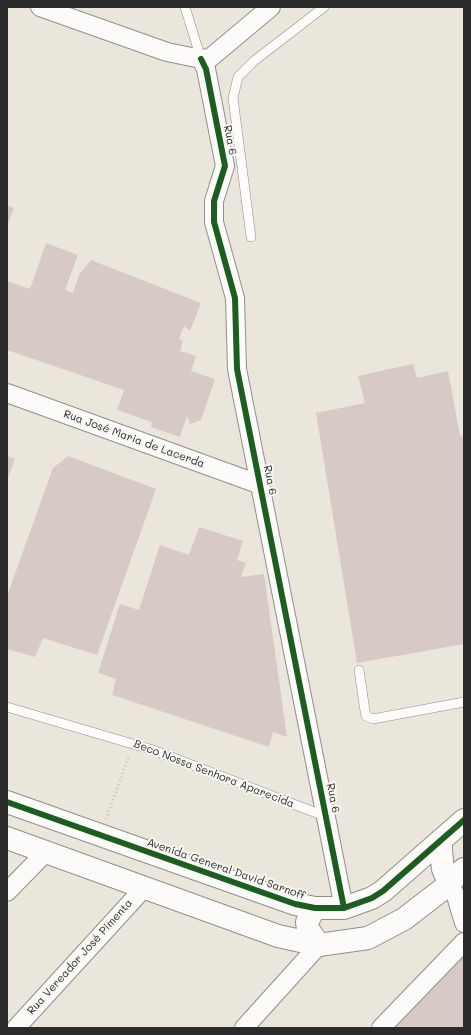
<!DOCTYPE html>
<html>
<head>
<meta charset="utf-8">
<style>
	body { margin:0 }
	#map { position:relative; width:471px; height:1035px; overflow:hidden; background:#eae6dc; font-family:Mali,sans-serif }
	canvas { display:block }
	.frame { position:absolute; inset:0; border:8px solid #2b2b2b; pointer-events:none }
</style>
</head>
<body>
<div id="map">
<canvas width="471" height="1035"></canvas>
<div class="frame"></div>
</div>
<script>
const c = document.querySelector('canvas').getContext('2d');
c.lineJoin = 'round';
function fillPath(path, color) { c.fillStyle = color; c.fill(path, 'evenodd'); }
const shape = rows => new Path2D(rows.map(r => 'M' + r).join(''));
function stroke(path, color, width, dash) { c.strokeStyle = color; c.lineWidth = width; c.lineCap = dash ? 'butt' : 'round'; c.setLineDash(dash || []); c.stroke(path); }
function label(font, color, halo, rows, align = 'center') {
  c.font = font + ' Mali,sans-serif'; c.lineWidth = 4; c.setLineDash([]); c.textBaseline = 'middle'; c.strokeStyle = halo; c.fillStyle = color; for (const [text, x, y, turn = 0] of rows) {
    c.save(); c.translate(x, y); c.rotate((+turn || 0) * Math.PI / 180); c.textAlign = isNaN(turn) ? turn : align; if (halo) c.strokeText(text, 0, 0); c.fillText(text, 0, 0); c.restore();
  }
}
fillPath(shape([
	[7,205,14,208,7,226],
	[46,243,78,255,65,290,73,293,79,275,91,260,201,303,190,331,184,326,179,339,183,340,180,351,196,356,191,371,215,379,201,420,190,424,187,416,180,437,151,427,152,422,117,410,124,390,7,350,7,281,30,289],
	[413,364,417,378,448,371,460,436,464,435,464,644,357,663,316,413,365,403,358,376],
	[7,456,15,459,7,480],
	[68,456,156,489,97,655,43,638,35,657,7,649,7,596,53,468],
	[199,527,243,541,237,560,246,563,241,577,264,574,287,737,273,732,269,747,112,695,116,679,98,673,120,604,139,610,160,545,189,555],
	[464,956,464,1028,395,1028]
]), '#d7cac4');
const service = shape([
	[185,7,201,59],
	[251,237,233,98,238,77,254,61,324,7],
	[359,670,365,711,366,716,373,719,464,702],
	[7,707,153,750,327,817]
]);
const minor = shape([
	[40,7,167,52,201,59,210,58,271,7],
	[201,59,206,69,225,166,214,201,214,222,235,298,237,369,344,908],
	[7,393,261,485],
	[449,883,456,896,464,923],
	[7,892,46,852],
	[16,1028,145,887],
	[244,1028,319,945],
	[381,1028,464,942]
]);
const tertiary = shape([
	[7,802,295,904,315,908,344,908,372,898,383,891,464,820],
	[7,838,278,936,319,945,368,938,404,919,443,889,464,869],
	[441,840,441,851,443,869,449,883],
	[315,908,307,922,308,929,319,945]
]);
stroke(service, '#918f8a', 10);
stroke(minor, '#918f8a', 20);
stroke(tertiary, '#918f8a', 24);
stroke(shape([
	[106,819,129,756]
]), '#bebdbb', 2.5, [1, 3]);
stroke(service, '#fcfbfa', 9);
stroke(minor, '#fcfbfa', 18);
stroke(tertiary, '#fcfbfa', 22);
stroke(shape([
	[201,59,206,69,225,166,214,201,214,222,235,298,237,369,344,908],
	[7,802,295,904,315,908,344,908,372,898,383,891,464,820]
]), '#1b5e20', 6);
label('11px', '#2b2b2b', '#f6f6f2', [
	["Rua 6",230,140,79],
	["Rua José Maria de Lacerda",134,439,20],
	["Rua 6",270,480,79],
	["Beco Nossa Senhora Aparecida",214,774,21],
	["Rua 6",333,798,79],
	["Avenida General David Sarnoff",226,869,19],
	["Rua Vereador José Pimenta",80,957,-48]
]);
</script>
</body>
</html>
